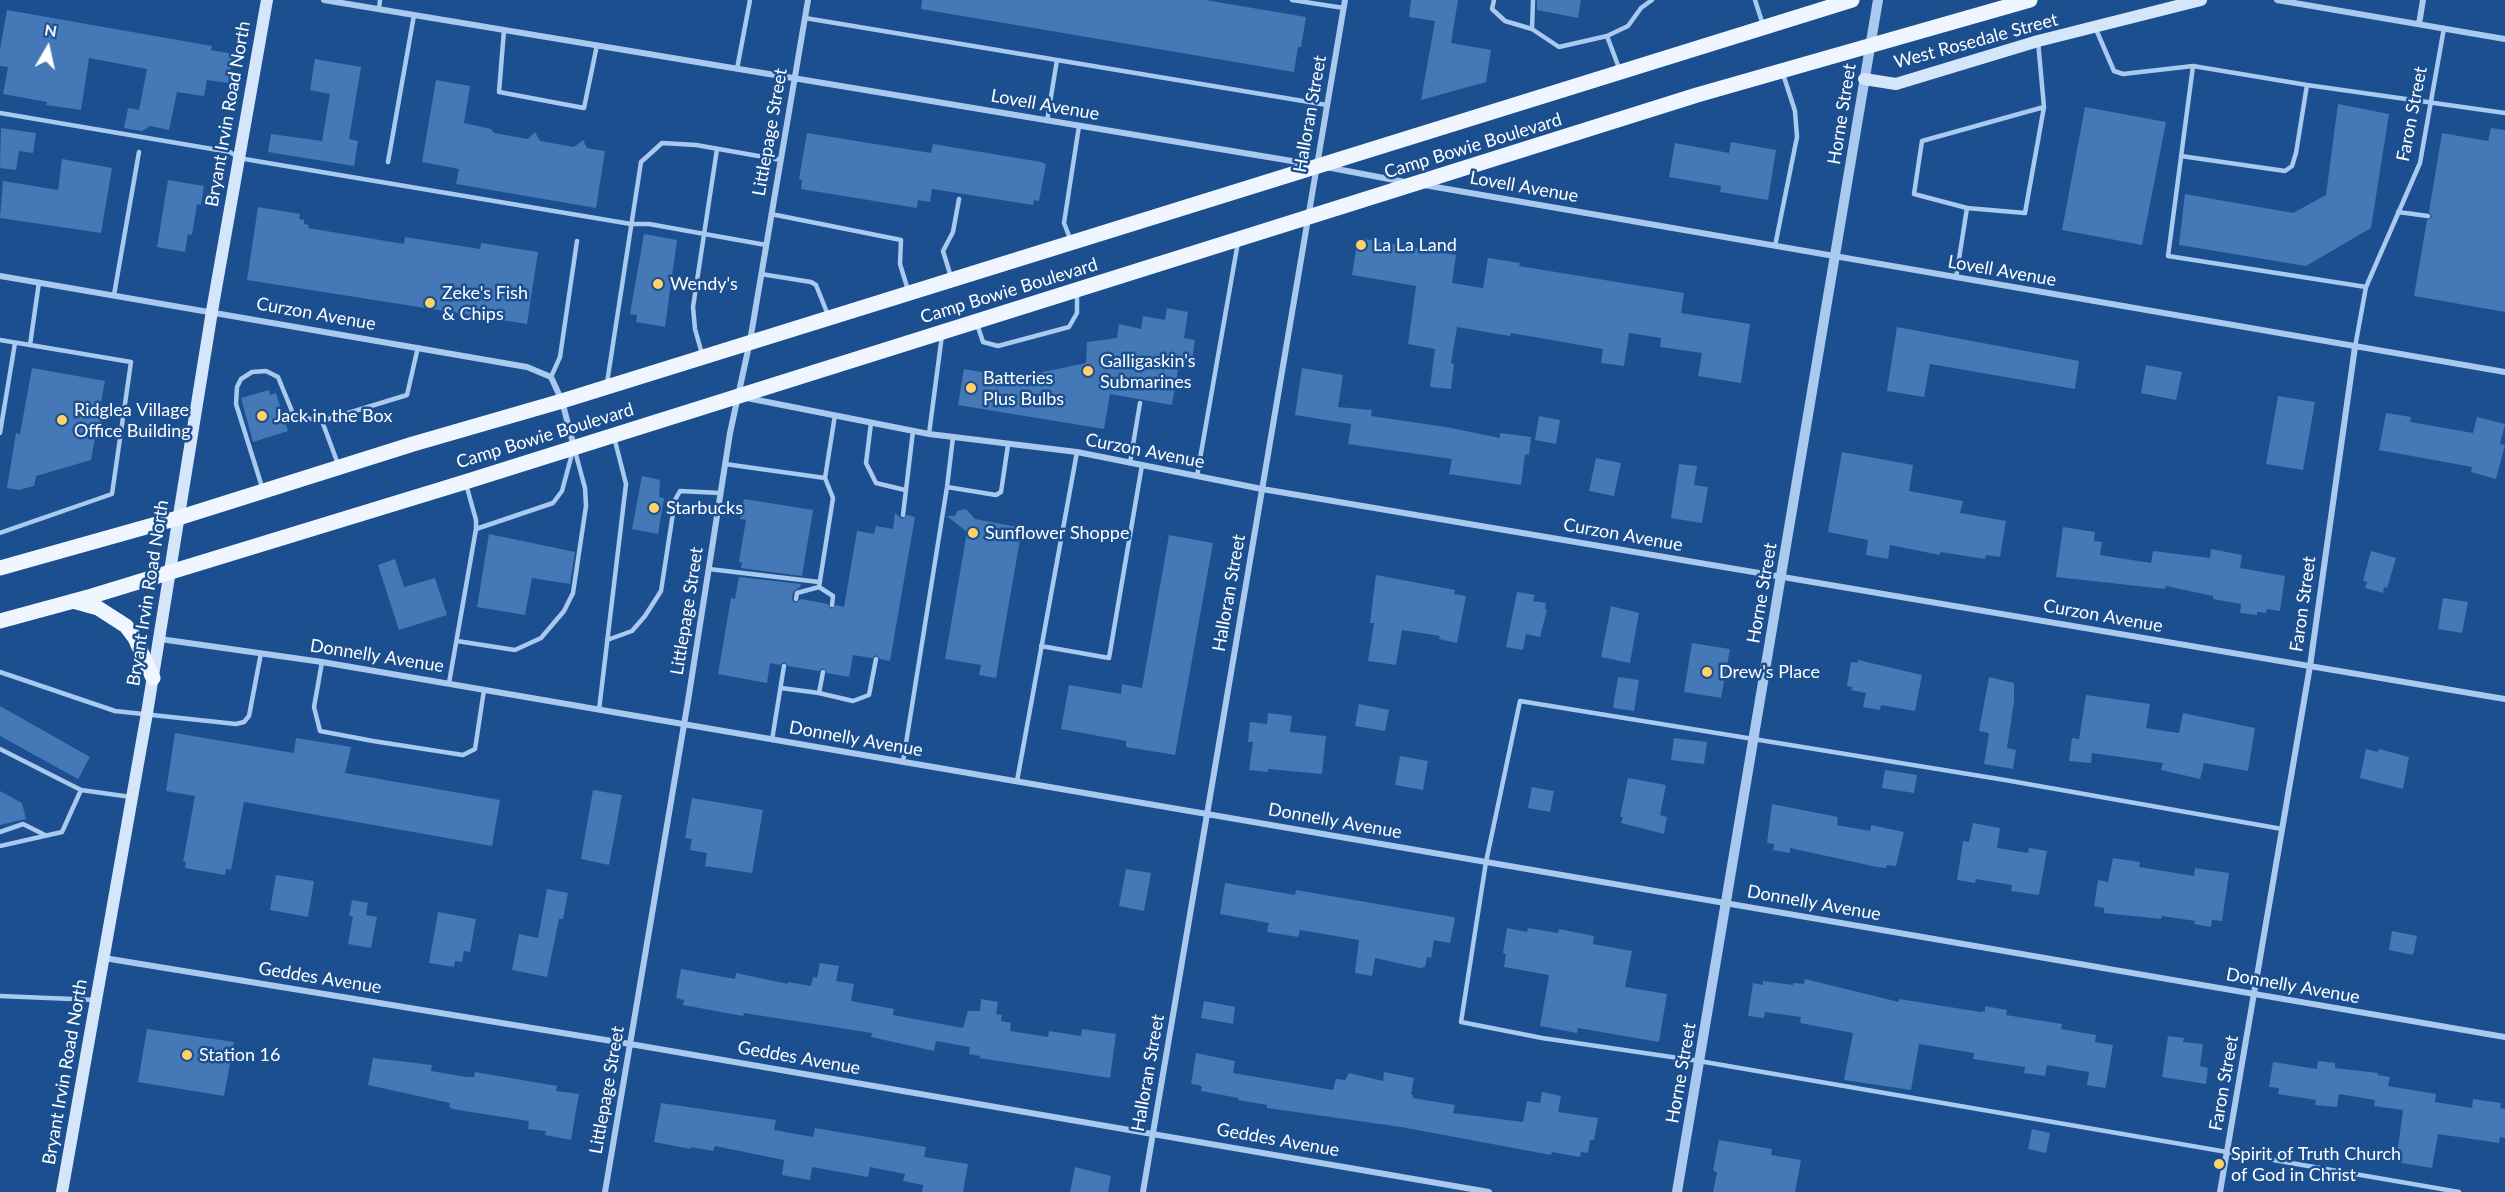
<!DOCTYPE html>
<html>
<head>
<meta charset="utf-8">
<style>
	body { margin:0 }
	#map { position:relative; width:2505px; height:1192px; overflow:hidden; background:#1b4f8f; font-family:Lato,sans-serif }
	canvas { display:block }
	.north { position:absolute; left:18px; top:18px; width:60px; height:60px; -webkit-text-stroke:4px #1b4f8f; paint-order:stroke; rotate:9deg; font-size:16px; font-weight:700; line-height:24px; text-align:center; color:#fff }
	.north::after { content:''; display:block; margin:auto; width:21px; height:27px; background:#fff; clip-path:polygon(50% 0,100% 100%,50% 72%,0 100%) }
</style>
</head>
<body>
<div id="map">
<canvas width="2505" height="1192"></canvas>
<div class="north">N</div>
</div>
<script>
const c = document.querySelector('canvas').getContext('2d');
c.lineJoin = 'round';
function fillPath(path, color) { c.fillStyle = color; c.fill(path, 'evenodd'); }
const shape = rows => new Path2D(rows.map(r => 'M' + r).join(''));
function stroke(path, color, width, dash) { c.strokeStyle = color; c.lineWidth = width; c.lineCap = dash ? 'butt' : 'round'; c.setLineDash(dash || []); c.stroke(path); }
function label(font, color, halo, rows, align = 'center') {
  c.font = font + ' Lato,sans-serif'; c.lineWidth = 5; c.setLineDash([]); c.textBaseline = 'middle'; c.strokeStyle = halo; c.fillStyle = color; for (const [text, x, y, turn = 0] of rows) {
    c.save(); c.translate(x, y); c.rotate((+turn || 0) * Math.PI / 180); c.textAlign = isNaN(turn) ? turn : align; if (halo) c.strokeText(text, 0, 0); c.fillText(text, 0, 0); c.restore();
  }
}
fillPath(shape([
	[922,0,1205,0,1306,17,1301,47,1298,47,1294,72,921,9],
	[1411,0,1458,0,1451,43,1491,50,1486,82,1421,100,1435,21,1409,17],
	[1537,0,1581,0,1578,18,1537,10],
	[7,10,212,46,211,50,233,54,228,83,207,80,204,96,177,92,169,130,150,126,142,131,124,128,128,108,139,110,147,69,89,58,81,110,46,105,47,102,3,94,8,67,0,66,0,49],
	[315,59,361,67,349,139,358,141,354,166,268,152,271,134,322,141,330,94,310,90],
	[436,80,470,86,464,123,491,129,494,133,528,139,535,132,540,141,574,147,583,140,587,148,605,151,596,208,456,184,459,169,422,162],
	[2338,104,2389,114,2371,228,2306,266,2179,245,2185,194,2293,213,2326,195],
	[2085,107,2166,122,2142,245,2062,230],
	[1,128,36,133,33,153,19,151,16,170,0,168],
	[2491,128,2505,130,2505,312,2414,296,2427,220,2432,217,2429,212,2442,133,2488,141],
	[807,133,931,153,933,144,1041,162,1046,164,1039,201,1034,200,1033,205,932,189,930,202,918,200,917,208,801,189,802,180,799,179],
	[1731,142,1776,150,1768,200,1720,192,1721,186,1669,177,1675,143,1729,153],
	[62,159,112,168,101,233,0,218,3,181,58,190],
	[168,180,204,186,201,205,197,204,192,235,188,234,185,252,157,247],
	[258,207,300,214,299,219,304,220,304,224,309,225,308,228,404,244,405,237,480,249,481,243,538,252,527,324,247,280],
	[644,234,677,240,665,327,636,322,637,315,630,314],
	[1358,238,1456,255,1452,283,1483,288,1488,258,1520,263,1519,266,1684,293,1681,313,1750,324,1741,383,1698,376,1702,353,1660,347,1661,338,1629,333,1624,366,1601,363,1603,349,1511,333,1510,336,1457,327,1451,363,1454,364,1451,389,1430,387,1435,349,1408,344,1416,286,1352,275],
	[1167,308,1188,312,1184,338,1195,340,1192,360,1180,357,1172,405,1110,394,1104,429,958,405,964,369,1014,378,1086,363,1087,342,1117,338,1119,324,1141,329,1143,316,1165,320],
	[1897,327,2079,361,2075,389,1930,364,1924,397,1887,391],
	[2146,365,2182,372,2176,400,2141,393],
	[32,368,105,381,100,408,104,409,100,433,96,432,91,460,36,476,34,486,19,490,7,488,16,433,20,434],
	[1302,368,1343,375,1338,407,1372,410,1371,416,1446,427,1500,438,1500,433,1531,437,1529,455,1525,454,1521,485,1449,474,1452,459,1348,444,1351,424,1295,415],
	[269,390,270,395,276,393,288,431,253,442,241,398],
	[2278,396,2315,402,2303,470,2266,464],
	[2386,413,2411,417,2410,422,2473,433,2477,417,2505,424,2500,444,2505,445,2496,479,2471,472,2472,467,2379,450],
	[1539,416,1560,420,1556,444,1535,440],
	[1842,452,1913,465,1909,491,1963,501,1960,513,2006,521,2000,557,1986,555,1985,559,1940,552,1940,555,1890,545,1888,559,1866,555,1868,540,1828,532],
	[1596,458,1621,463,1614,496,1589,491],
	[1679,464,1697,466,1694,485,1708,487,1702,523,1671,518],
	[642,476,660,480,659,497,664,498,658,534,632,529],
	[744,499,813,510,802,576,741,568,742,562,739,562,746,520,740,519],
	[966,509,975,519,1022,528,996,678,979,675,981,665,945,659,967,532,947,516,955,516,957,511],
	[895,513,902,519,907,515,915,517,890,661,880,659,876,655,872,658,853,655,849,677,827,673,823,668,819,671,788,666,784,662,780,665,770,663,767,683,718,674,731,598,735,599,739,577,801,584,800,587,793,592,792,600,795,603,801,599,828,604,831,609,836,605,844,607,857,531,874,534,876,526,893,529],
	[2063,527,2095,532,2094,541,2102,542,2100,555,2151,563,2153,551,2210,558,2211,549,2242,555,2240,568,2285,576,2280,611,2267,609,2266,613,2257,612,2257,615,2240,613,2241,604,2213,599,2213,596,2166,586,2165,589,2056,577],
	[489,534,575,552,570,584,532,578,525,615,477,607],
	[1169,535,1213,543,1175,755,1126,747,1126,741,1061,729,1069,685,1121,694,1122,684,1142,688],
	[2371,551,2396,558,2387,588,2384,587,2383,593,2365,588,2367,582,2363,581],
	[395,559,404,587,435,578,447,615,399,630,378,565],
	[1376,575,1455,590,1454,594,1466,596,1457,643,1439,639,1440,636,1402,630,1396,665,1368,661,1374,623,1370,623],
	[1517,592,1535,595,1533,601,1546,603,1545,609,1547,610,1540,637,1526,634,1523,650,1506,647],
	[2443,598,2468,602,2462,633,2438,629],
	[1611,606,1639,613,1630,663,1601,657],
	[1692,643,1730,649,1721,698,1684,692],
	[1858,660,1922,675,1915,711,1881,705,1880,710,1863,707,1866,693,1851,690,1852,687,1847,686,1851,662,1858,663],
	[1618,677,1639,680,1634,711,1613,708],
	[1989,677,2014,683,2014,702,2007,748,2016,750,2013,769,1984,764,1989,733,1979,731],
	[2086,695,2150,704,2146,728,2179,733,2183,713,2255,728,2248,771,2204,763,2200,779,2161,770,2163,763,2092,753,2091,763,2069,761,2072,738,2079,739],
	[1359,704,1389,710,1385,731,1355,726],
	[0,706,90,757,78,779,0,736],
	[1268,713,1292,716,1290,732,1326,736,1322,774,1268,769,1268,772,1249,770,1253,742,1248,742,1250,722,1267,724],
	[175,733,294,753,296,738,351,747,345,773,500,800,492,846,244,802,231,870,226,869,225,875,185,868,186,862,183,862,195,796,166,791],
	[1674,738,1707,742,1704,764,1671,760],
	[2366,749,2378,752,2379,749,2409,757,2403,789,2360,778],
	[1400,756,1428,761,1423,790,1395,785],
	[1885,770,1917,775,1914,793,1882,788],
	[1628,778,1666,785,1660,815,1667,817,1664,834,1621,823,1623,817,1620,817],
	[1532,787,1554,791,1550,812,1528,808],
	[593,790,622,795,609,865,581,859],
	[0,791,22,803,26,819,0,825],
	[692,798,763,810,752,873,705,866,707,853,690,850,692,839,685,838],
	[1772,804,1838,817,1837,825,1870,831,1871,825,1904,832,1896,866,1887,865,1886,868,1877,867,1790,848,1790,853,1773,850,1774,844,1767,843],
	[1973,823,2000,828,1997,848,2028,853,2029,848,2047,851,2039,895,2011,891,2012,885,1976,879,1975,883,1957,880,1963,841,1969,842],
	[2113,858,2140,862,2139,867,2194,876,2195,868,2229,873,2222,921,2212,920,2211,927,2194,924,2195,921,2162,916,2161,919,2104,913,2104,908,2094,906,2098,880,2108,882],
	[1126,869,1151,873,1144,911,1119,906],
	[276,875,314,881,308,917,270,910],
	[1225,883,1295,895,1296,890,1453,917,1455,919,1450,943,1434,940,1431,958,1427,957,1425,967,1420,968,1375,958,1372,976,1355,973,1359,940,1300,930,1298,937,1267,932,1269,923,1220,914],
	[547,889,568,893,563,919,559,919,547,977,512,970,519,934,538,938],
	[352,900,368,903,366,915,377,917,371,948,348,944,353,916,349,916],
	[438,912,476,919,470,952,464,951,462,962,455,961,454,967,429,963],
	[1507,928,1527,932,1528,928,1558,933,1559,929,1594,936,1593,944,1632,951,1625,987,1667,994,1659,1042,1578,1028,1577,1033,1540,1026,1549,975,1504,967,1506,954,1503,953],
	[2392,931,2417,936,2413,955,2389,950],
	[820,963,839,966,836,981,854,984,851,1001,894,1009,893,1015,963,1028,968,1011,980,1011,981,999,998,1002,996,1014,1002,1015,1001,1021,1011,1023,1010,1031,1048,1037,1049,1031,1081,1036,1082,1029,1116,1034,1110,1078,979,1058,980,1056,969,1054,970,1047,936,1041,934,1051,871,1037,872,1033,744,1013,743,1016,683,1005,684,1000,676,998,681,969,735,979,736,973,788,984,788,982,811,986,813,977,817,978],
	[1805,979,1899,1002,1899,999,1981,1012,1985,1011,1985,1006,2007,1010,2006,1015,2062,1024,2061,1029,2096,1035,2095,1042,2113,1045,2106,1085,2105,1088,2087,1085,2089,1072,2047,1065,2045,1076,2024,1073,2025,1067,1973,1059,1974,1053,1919,1044,1911,1090,1844,1080,1853,1033,1800,1023,1801,1017,1765,1012,1764,1018,1748,1016,1753,983,1763,985,1763,981,1793,985,1794,983,1804,984],
	[1204,1001,1235,1007,1233,1024,1201,1018],
	[147,1029,234,1042,224,1096,138,1082],
	[2168,1036,2184,1038,2183,1042,2203,1044,2200,1066,2208,1068,2206,1084,2162,1077],
	[1196,1053,1235,1061,1233,1073,1333,1090,1336,1079,1345,1080,1349,1073,1383,1081,1384,1072,1414,1078,1411,1094,1413,1095,1413,1098,1455,1105,1453,1113,1523,1122,1527,1101,1540,1103,1542,1092,1561,1096,1558,1112,1598,1118,1594,1140,1590,1140,1588,1153,1581,1152,1580,1157,1552,1152,1551,1155,1401,1127,1267,1108,1267,1105,1238,1100,1238,1098,1201,1091,1202,1087,1199,1085,1191,1084],
	[373,1058,432,1065,431,1071,466,1077,474,1077,475,1072,557,1086,556,1091,579,1094,571,1140,545,1135,546,1131,528,1129,529,1121,464,1111,453,1109,449,1107,450,1103,368,1085],
	[2318,1061,2335,1063,2335,1068,2378,1073,2378,1075,2390,1077,2388,1086,2436,1094,2435,1102,2472,1108,2473,1099,2501,1103,2500,1108,2505,1109,2505,1138,2500,1137,2499,1143,2438,1134,2432,1168,2396,1162,2403,1110,2374,1106,2375,1100,2339,1094,2337,1107,2315,1105,2316,1100,2278,1094,2279,1088,2269,1087,2273,1062,2317,1069],
	[661,1103,776,1120,774,1130,813,1137,815,1128,926,1147,924,1157,968,1164,963,1192,922,1192,923,1185,903,1181,905,1174,870,1167,868,1177,812,1167,810,1180,782,1175,784,1160,715,1146,713,1151,691,1147,691,1149,654,1142],
	[2032,1129,2050,1133,2046,1153,2028,1149],
	[1719,1140,1772,1149,1771,1155,1801,1160,1795,1192,1713,1192,1717,1173,1713,1170],
	[1075,1167,1111,1176,1108,1192,1070,1192]
]), '#4478b7');
stroke(shape([
	[1292,0,1344,8],
	[1494,0,1492,9,1505,21,1532,29,1559,47,1607,36],
	[1755,0,1763,25],
	[379,9,380,0],
	[805,18,1327,105],
	[2095,27,2114,71,2123,74,2193,66,2168,256,2366,287],
	[1532,29,1533,0],
	[504,30,499,92,584,108,597,45],
	[2193,66,2307,85,2505,113],
	[1619,68,1607,36,1628,26,1641,8,1652,0],
	[737,69,750,0],
	[0,113,230,152,239,158,262,162,631,224,649,224,766,245],
	[1047,121,1057,60],
	[2181,156,2285,171,2292,166,2296,153,2307,85],
	[388,162,414,15],
	[1967,208,2025,213,2044,107],
	[2398,212,2428,216],
	[771,214,901,240,900,264,908,290],
	[1071,241,1064,223,1079,126],
	[1775,246,1797,137,1795,111,1783,74],
	[761,274,811,282,816,285,828,315],
	[951,277,943,251,953,232,959,199],
	[1956,278,1967,208,1914,194,1922,141,2044,107,2038,41],
	[114,295,139,152],
	[977,324,983,342,998,346,1069,327,1077,313,1077,292],
	[0,340,30,345],
	[2355,347,2366,287,2420,163,2444,28],
	[702,354,695,329,693,307,717,149],
	[551,377,560,357,577,241],
	[607,383,641,162,662,143,696,145,781,160],
	[871,423,866,463,876,483,905,490],
	[0,433,15,343],
	[929,434,942,335],
	[1130,463,1140,403],
	[338,464,322,421,407,395,418,347],
	[725,464,825,478,835,415],
	[1197,476,1238,242],
	[262,487,236,404,237,387,241,379,252,372,266,371,278,377,294,416,322,421],
	[947,487,996,495,1001,492,1008,445],
	[903,515,913,431],
	[476,529,553,503,562,491,573,450],
	[0,533,112,494,131,362,30,345,39,282],
	[709,569,819,582],
	[819,587,833,596,832,605],
	[796,599,797,593,819,587,833,498,825,478],
	[607,640,632,631,645,616,661,591,675,500,680,491,720,493],
	[457,641,515,650,541,638,564,611,573,593,586,506,585,488,575,451],
	[1041,646,1109,658,1142,465],
	[322,662,314,707,320,731,373,741,463,755,475,749,484,690],
	[0,672,115,711,236,724,244,722,249,716,261,653],
	[449,683,476,529,476,520,466,484],
	[781,688,819,693,823,672],
	[819,693,853,701,869,695,876,659],
	[599,710,626,484,614,437],
	[772,740,784,666],
	[0,749,81,790,131,797],
	[903,762,947,487,953,437],
	[1017,781,1077,452],
	[2282,829,2005,780,1520,701,1486,862,1461,1022,1542,1038,1699,1061,2459,1192],
	[0,832,23,824,45,835],
	[0,846,62,832,81,790],
	[0,996,96,1000]
]), '#a9c9ee', 4.5);
stroke(shape([
	[324,0,1310,164],
	[2277,0,2505,39],
	[2419,24,2423,0],
	[1326,167,1405,182],
	[1424,185,2505,372],
	[0,276,527,367,551,377,562,401,574,447],
	[747,398,929,434,1077,452,1262,489,2505,699],
	[160,639,322,662,2505,1037],
	[104,958,630,1044,1489,1192],
	[605,1192,688,701,730,433,750,341,808,0],
	[1143,1192,1345,0],
	[2220,1192,2310,666,2355,347]
]), '#a9c9ee', 6);
stroke(shape([
	[1677,1192,1878,0]
]), '#a9c9ee', 10);
stroke(shape([
	[1864,79,1896,84,2038,41,2201,0],
	[62,1192,147,713,212,311,267,0]
]), '#d6e6fa', 12);
stroke(shape([
	[0,568,178,518,413,444,562,401,1852,0],
	[73,601,98,608,126,626,135,638,153,678],
	[0,621,92,596,465,482,1697,95,2030,0]
]), '#f0f6ff', 15);
for (const [x, y, r, color] of [
	[1361,245,6,"#ffd166"],
	[658,284,6,"#ffd166"],
	[430,303,6,"#ffd166"],
	[1088,371,6,"#ffd166"],
	[971,388,6,"#ffd166"],
	[262,416,6,"#ffd166"],
	[62,420,6,"#ffd166"],
	[654,508,6,"#ffd166"],
	[973,533,6,"#ffd166"],
	[1707,672,6,"#ffd166"],
	[187,1055,6,"#ffd166"],
	[2219,1164,6,"#ffd166"]
]) { const dot = new Path2D(); dot.arc(x, y, r, 0, 2 * Math.PI); c.fillStyle = color; c.fill(dot); stroke(dot, '#1b4f8f', 2); }
label('18px', '#fff', '#1b4f8f', [
	["West Rosedale Street",1976,41,-15],
	["Lovell Avenue",1045,105,10],
	["Bryant Irvin Road North",228,114,-80],
	["Halloran Street",1310,114,-80],
	["Horne Street",1842,114,-81],
	["Faron Street",2412,114,-79],
	["Littlepage Street",770,132,-80],
	["Camp Bowie Boulevard",1473,146,-17],
	["Lovell Avenue",1524,187,10],
	["Lovell Avenue",2002,271,10],
	["Camp Bowie Boulevard",1009,291,-17],
	["Curzon Avenue",316,314,10],
	["Camp Bowie Boulevard",545,436,-17],
	["Curzon Avenue",1145,451,11],
	["Curzon Avenue",1623,535,10],
	["Bryant Irvin Road North",148,593,-81],
	["Halloran Street",1229,593,-80],
	["Horne Street",1762,593,-80],
	["Faron Street",2303,604,-82],
	["Littlepage Street",687,611,-81],
	["Curzon Avenue",2103,616,10],
	["Donnelly Avenue",377,656,9],
	["Donnelly Avenue",856,739,10],
	["Donnelly Avenue",1335,821,10],
	["Donnelly Avenue",1814,903,10],
	["Geddes Avenue",320,978,9],
	["Donnelly Avenue",2293,986,10],
	["Geddes Avenue",799,1058,10],
	["Bryant Irvin Road North",65,1072,-80],
	["Halloran Street",1148,1073,-80],
	["Horne Street",1681,1073,-80],
	["Faron Street",2224,1083,-80],
	["Littlepage Street",607,1090,-80],
	["Geddes Avenue",1278,1140,10]
]);
label('18px', '#fff', '#1b4f8f', [
	["La La Land",1373,245],
	["Wendy's",670,284],
	["Zeke's Fish",442,293],
	["& Chips",442,314],
	["Galligaskin's",1100,361],
	["Submarines",1100,382],
	["Batteries",983,378],
	["Plus Bulbs",983,399],
	["Ridglea Village",74,410],
	["Office Building",74,431],
	["Jack in the Box",274,416],
	["Starbucks",666,508],
	["Sunflower Shoppe",985,533],
	["Drew's Place",1719,672],
	["Station 16",199,1055],
	["Spirit of Truth Church",2231,1154],
	["of God in Christ",2231,1175]
], 'left');
</script>
</body>
</html>
